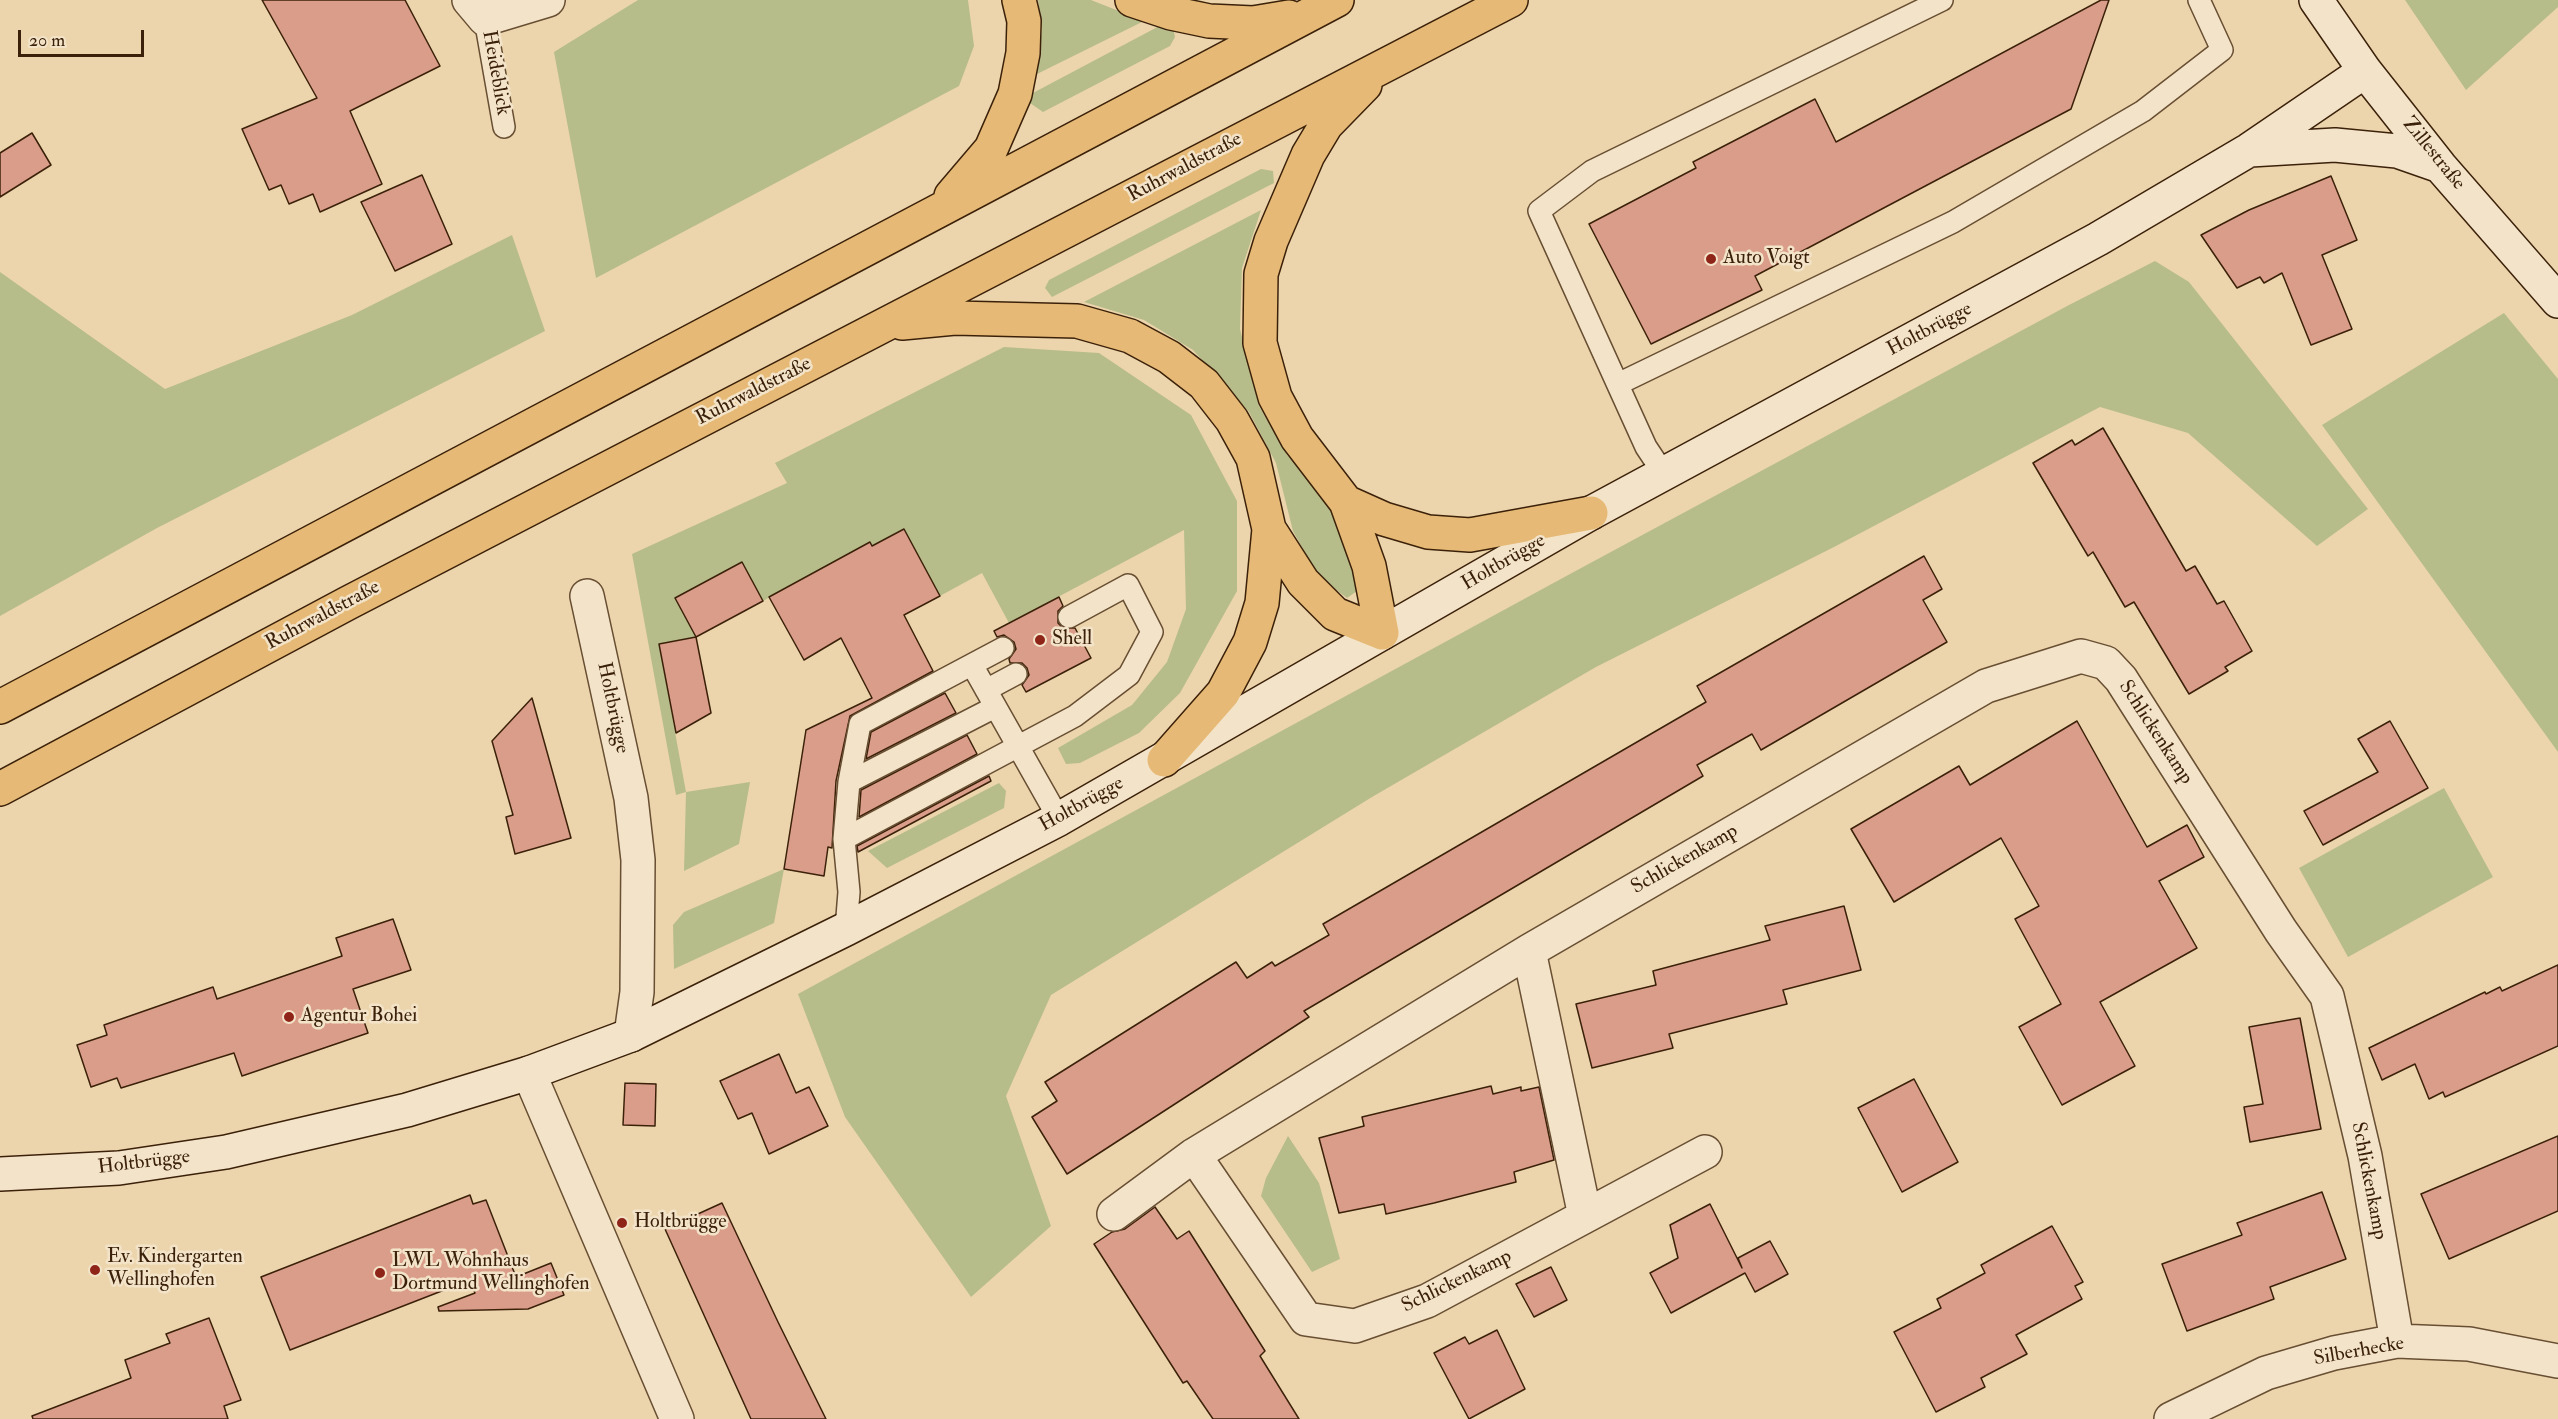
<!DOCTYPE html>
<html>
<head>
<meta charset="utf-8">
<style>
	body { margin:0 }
	#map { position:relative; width:2558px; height:1419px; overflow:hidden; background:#ecd5ac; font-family:"IM FELL Double Pica",serif }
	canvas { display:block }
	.scale { position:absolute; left:18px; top:30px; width:126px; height:27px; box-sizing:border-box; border:3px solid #3c210a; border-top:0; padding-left:8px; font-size:18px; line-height:21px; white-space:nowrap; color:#3c210a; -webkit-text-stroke:4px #f3e4c9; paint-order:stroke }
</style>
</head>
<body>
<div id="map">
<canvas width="2558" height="1419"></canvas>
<div class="scale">20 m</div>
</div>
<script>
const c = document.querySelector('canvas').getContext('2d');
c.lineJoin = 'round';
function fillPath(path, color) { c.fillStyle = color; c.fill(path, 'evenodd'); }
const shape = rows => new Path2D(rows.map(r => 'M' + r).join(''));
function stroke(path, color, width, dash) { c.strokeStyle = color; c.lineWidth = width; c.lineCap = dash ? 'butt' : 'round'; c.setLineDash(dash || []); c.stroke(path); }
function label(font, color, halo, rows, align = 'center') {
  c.font = font + ' "IM FELL Double Pica",serif'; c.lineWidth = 5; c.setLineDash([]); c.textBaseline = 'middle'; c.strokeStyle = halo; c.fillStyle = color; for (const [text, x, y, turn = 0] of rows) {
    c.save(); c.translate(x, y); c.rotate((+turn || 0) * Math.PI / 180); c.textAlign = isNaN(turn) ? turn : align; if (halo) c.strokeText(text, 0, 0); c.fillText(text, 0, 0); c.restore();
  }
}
fillPath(shape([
	[638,0,968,0,974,46,959,86,596,278,554,52],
	[1038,0,1091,0,1144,21,1037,74,1042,28],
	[2405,0,2558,0,2558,7,2466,90],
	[1165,23,1173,27,1175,37,1170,46,1043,112,1030,103,1031,94],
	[1261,169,1273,171,1274,183,1052,297,1045,288,1049,280],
	[1261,210,1242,268,1240,329,1259,406,1287,455,1334,507,1353,550,1357,591,1347,598,1318,576,1293,531,1276,463,1249,412,1193,350,1144,320,1084,302],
	[512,235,545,331,157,528,0,616,0,272,165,389,352,315],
	[2155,261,2189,282,2368,509,2317,546,2188,433,2100,407,1834,547,1596,667,1372,797,1051,995,1006,1096,1051,1226,971,1297,845,1117,798,994,1570,574,2069,305],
	[2504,313,2558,379,2558,752,2322,425],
	[1004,347,1099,353,1191,415,1237,501,1237,591,1180,693,1139,733,1080,763,1066,764,1058,748,1132,705,1167,662,1186,609,1184,530,1009,623,982,573,940,596,903,529,872,546,870,542,763,601,742,562,676,598,696,637,659,645,686,792,750,782,739,844,684,871,686,792,676,795,632,554,787,483,775,463],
	[999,783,1006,791,1004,808,887,868,868,851],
	[2444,788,2493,877,2348,957,2299,868],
	[784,869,774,923,674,969,673,925,684,912],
	[1288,1136,1319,1183,1340,1259,1312,1272,1261,1196,1266,1178]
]), '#b7bd8a');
const building = shape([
	[262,0,405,0,440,66,350,111,382,184,320,212,313,194,289,204,281,185,269,190,242,129,317,98,262,0],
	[2101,0,2109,0,2071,109,1755,276,1762,290,1651,344,1589,224,1696,168,1693,162,1815,99,1836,142,2101,0],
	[32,133,51,165,0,197,0,153,32,133],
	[422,175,452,244,395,271,361,202,422,175],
	[2331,176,2357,240,2322,255,2352,329,2311,345,2282,273,2264,283,2260,277,2237,288,2201,235,2249,210,2331,176],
	[2103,428,2186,571,2195,566,2217,604,2224,601,2252,651,2225,667,2228,671,2189,694,2134,602,2125,607,2093,552,2088,556,2033,463,2072,440,2075,445,2103,428],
	[904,529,940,596,904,615,933,671,850,716,836,781,832,848,828,847,824,876,784,869,806,730,872,698,841,638,804,660,769,597,870,542,872,546,904,529],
	[1924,556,1942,589,1923,600,1947,642,1761,750,1752,734,1697,765,1703,776,1304,1011,1309,1017,1067,1174,1032,1117,1057,1101,1045,1082,1236,962,1247,978,1272,962,1275,966,1329,935,1323,924,1706,702,1697,686,1924,556],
	[742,562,763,601,696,637,675,598,742,562],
	[1059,597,1063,606,1058,611,1058,623,1063,628,1075,628,1091,658,1026,692,1022,685,1029,675,1027,668,1022,663,1010,663,1009,659,1016,649,1014,642,1004,635,997,637,994,631,1059,597],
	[696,637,711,713,676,733,659,644,696,637],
	[945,693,956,713,866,759,871,732,945,693],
	[532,698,571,838,515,854,506,817,513,815,492,741,532,698],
	[2077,721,2147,847,2187,825,2204,857,2159,881,2197,948,2100,1002,2135,1066,2062,1105,2019,1027,2061,1004,2015,919,2039,906,2001,838,1894,902,1851,829,1959,766,1970,785,2077,721],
	[2390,721,2428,788,2323,845,2304,811,2378,772,2358,739,2390,721],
	[967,735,977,754,859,817,861,790,967,735],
	[989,776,991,781,858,852,857,846,989,776],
	[1844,906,1861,970,1783,990,1787,1004,1669,1034,1673,1048,1592,1068,1576,1004,1656,985,1653,971,1770,940,1765,926,1844,906],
	[393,919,411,970,353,989,368,1033,242,1076,234,1053,121,1088,117,1078,91,1087,77,1045,107,1035,104,1025,213,987,217,999,342,956,336,938,393,919],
	[2558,965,2558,1046,2445,1097,2443,1092,2429,1099,2415,1064,2382,1080,2369,1048,2485,992,2486,994,2500,987,2502,991,2558,965],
	[2300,1018,2321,1129,2250,1142,2244,1107,2263,1104,2249,1027,2300,1018],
	[779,1054,796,1093,809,1087,828,1126,769,1154,752,1113,738,1119,720,1081,779,1054],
	[1914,1079,1958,1162,1902,1192,1858,1108,1914,1079],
	[625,1083,656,1084,655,1126,623,1125,625,1083],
	[1491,1086,1493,1094,1521,1087,1521,1091,1539,1087,1554,1160,1514,1172,1516,1182,1434,1203,1386,1214,1384,1204,1339,1213,1319,1138,1364,1126,1362,1117,1491,1086],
	[2558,1136,2558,1211,2449,1259,2421,1194,2558,1136],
	[2322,1192,2346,1259,2270,1287,2274,1299,2187,1331,2162,1264,2242,1235,2237,1223,2322,1192],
	[470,1195,473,1204,486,1200,516,1277,551,1263,564,1295,528,1309,439,1311,438,1307,475,1293,470,1280,290,1350,261,1277,470,1195],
	[722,1203,778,1322,826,1419,751,1419,665,1229,722,1203],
	[1710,1204,1742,1268,1738,1258,1770,1241,1788,1274,1755,1292,1745,1273,1671,1313,1650,1273,1678,1258,1670,1225,1710,1204],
	[1155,1207,1177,1239,1189,1231,1265,1351,1260,1356,1299,1419,1213,1419,1187,1381,1183,1383,1094,1244,1112,1232,1125,1229,1155,1207],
	[2052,1226,2083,1282,2075,1286,2082,1299,2016,1335,2027,1354,1981,1378,1985,1387,1936,1412,1894,1332,1941,1308,1937,1299,1985,1273,1981,1265,2052,1226],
	[1551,1267,1567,1300,1534,1317,1516,1284,1551,1267],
	[209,1318,241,1400,224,1406,228,1419,33,1419,32,1416,131,1378,125,1360,170,1343,166,1334,209,1318],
	[1497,1330,1525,1389,1469,1419,1434,1353,1465,1337,1469,1344,1497,1330]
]);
fillPath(building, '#d99d89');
stroke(building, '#3c210a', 1.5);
const lane = shape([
	[485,19,504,127],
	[1618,384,1953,222,2143,111,2222,50,2199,0],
	[1664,474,1646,447,1539,211,1592,171,1942,0],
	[972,665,1059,819],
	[986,690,1016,674],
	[849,782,995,707],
	[844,839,1075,716,1129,675,1152,632,1128,585,1069,617],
	[846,929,849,892,844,839,849,782,860,724,1003,648]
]);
const street = shape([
	[469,0,485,19,548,0],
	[587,596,631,798,638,860,637,992,631,1035],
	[1529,951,1585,1216],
	[529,1073,677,1419],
	[1194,1155,1306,1319,1355,1326,1427,1301,1705,1152],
	[1114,1214,1194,1155,1529,951,1986,686,2081,656,2106,663,2121,679,2281,931,2327,996,2365,1156,2397,1341],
	[2171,1419,2266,1373,2334,1353,2397,1341,2469,1344,2558,1361]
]);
const secondary = shape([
	[2316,0,2365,71,2440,166,2558,301],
	[2250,150,2335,145,2397,151,2440,166],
	[0,1174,119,1168,226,1152,407,1110,529,1073,631,1035,846,929,1059,819,1591,513,2098,239,2249,150,2365,71]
]);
const highway = shape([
	[1132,0,1171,13,1209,21,1253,23,1289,17],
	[1365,85,1326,125,1308,155,1271,241,1261,274,1260,343,1275,397,1297,438,1346,502,1384,519,1428,532,1470,535,1591,513],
	[951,196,991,149,1015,94,1023,53,1024,21,1019,0],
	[902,323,955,318,1077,321,1130,336,1169,357,1204,384,1232,420,1253,458,1269,529,1303,582,1335,614,1382,633],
	[1346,502,1369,566,1382,633],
	[0,707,1337,0],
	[1164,760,1223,693,1250,642,1262,603,1269,529],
	[0,789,348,603,1511,0]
]);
stroke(lane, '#684e32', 24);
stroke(street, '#684e32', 36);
stroke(secondary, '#3c210a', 36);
stroke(highway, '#3c210a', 36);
stroke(lane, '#f3e4c9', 21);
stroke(street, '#f3e4c9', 33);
stroke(secondary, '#f3e4c9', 33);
stroke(highway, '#e6ba76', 33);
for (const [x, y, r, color] of [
	[1711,259,6,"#8f2418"],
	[1040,640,6,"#8f2418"],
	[289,1017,6,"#8f2418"],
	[622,1223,6,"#8f2418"],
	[95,1270,6,"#8f2418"],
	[380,1273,6,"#8f2418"]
]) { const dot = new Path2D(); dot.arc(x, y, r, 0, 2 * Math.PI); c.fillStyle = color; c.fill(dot); stroke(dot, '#f3e4c9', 2); }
label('20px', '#3c210a', '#f3e4c9', [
	["Heideblick",495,73,80],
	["Zillestraße",2433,154,51],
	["Ruhrwaldstraße",1185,168,-28],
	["Holtbrügge",1930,330,-28],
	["Ruhrwaldstraße",754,392,-27],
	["Holtbrügge",1504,563,-30],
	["Ruhrwaldstraße",323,616,-28],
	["Holtbrügge",612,708,78],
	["Schlickenkamp",2155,733,57],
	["Holtbrügge",1082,805,-29],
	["Schlickenkamp",1685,860,-30],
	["Holtbrügge",144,1163,-7],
	["Schlickenkamp",2368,1181,79],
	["Schlickenkamp",1457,1282,-26],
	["Silberhecke",2359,1352,-10]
]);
label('20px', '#3c210a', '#f3e4c9', [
	["Auto Voigt",1723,259],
	["Shell",1052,640],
	["Agentur Bohei",301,1017],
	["Holtbrügge",634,1223],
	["Ev. Kindergarten",107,1258],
	["Wellinghofen",107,1281],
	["LWL Wohnhaus",392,1262],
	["Dortmund Wellinghofen",392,1285]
], 'left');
</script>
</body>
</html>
